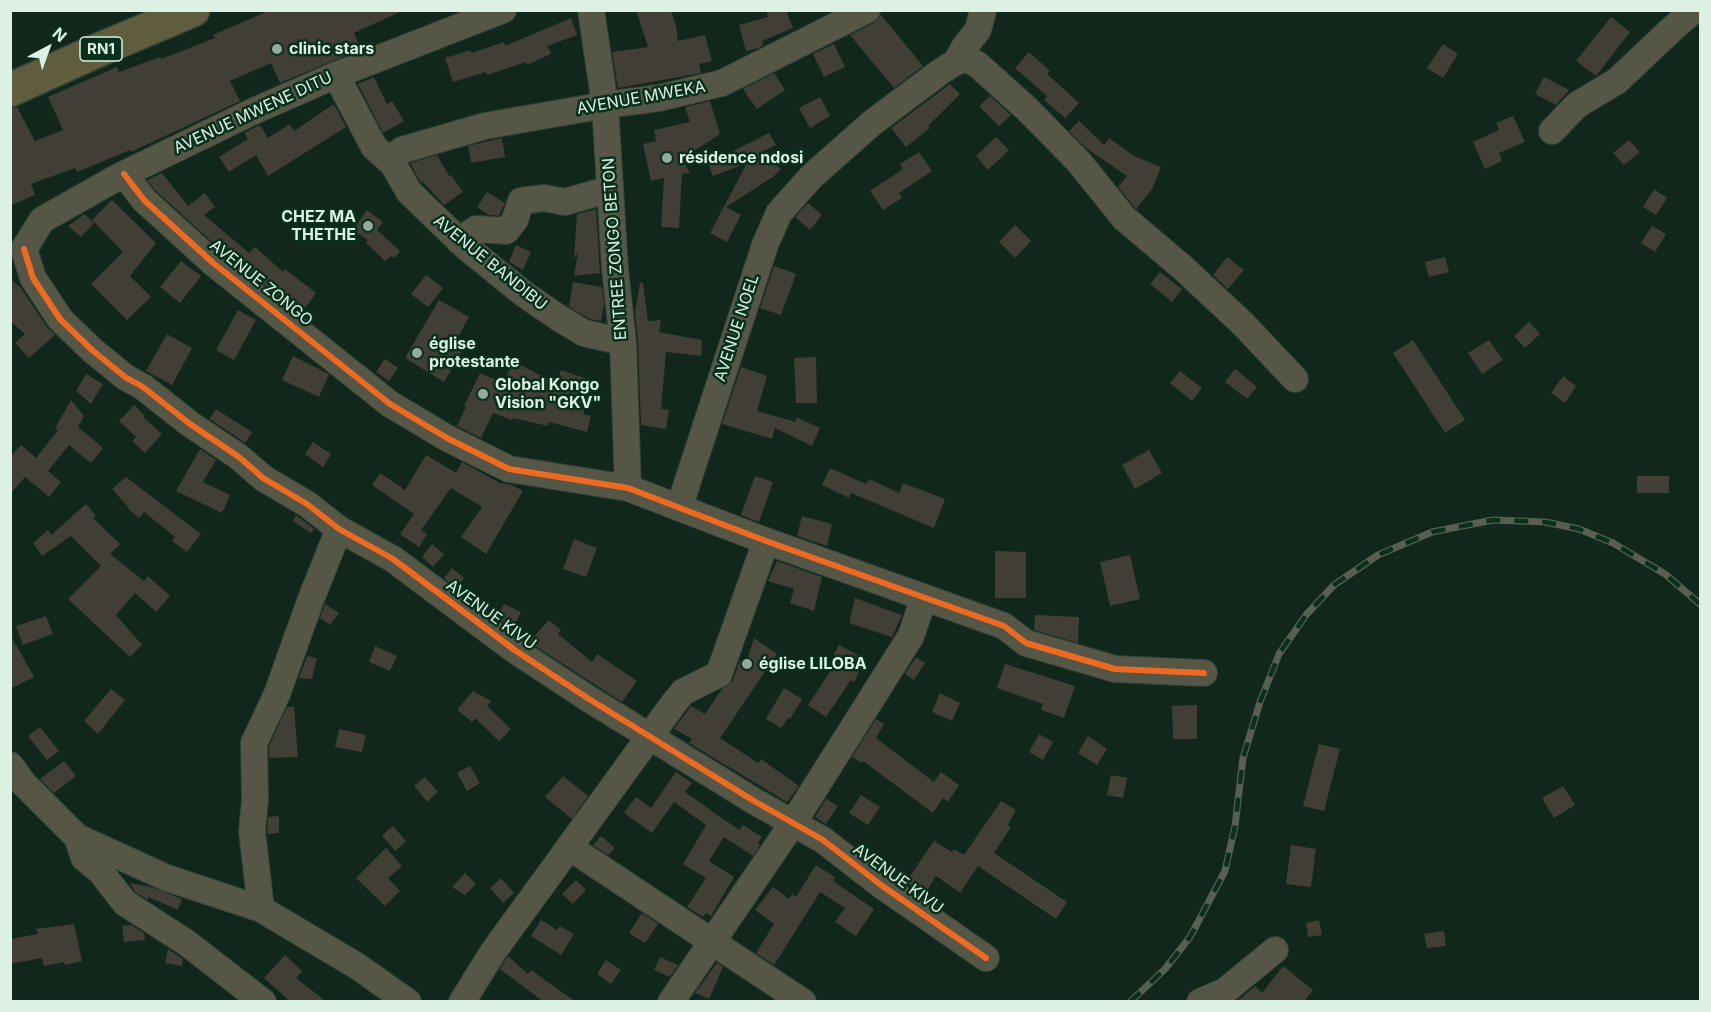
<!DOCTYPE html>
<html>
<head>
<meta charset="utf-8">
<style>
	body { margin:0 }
	#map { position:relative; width:1711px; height:1012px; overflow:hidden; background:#11271c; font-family:Inter,sans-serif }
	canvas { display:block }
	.frame { position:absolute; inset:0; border:12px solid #dcf1e3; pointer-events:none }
	.north { position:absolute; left:18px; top:18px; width:60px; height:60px; -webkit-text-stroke:4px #08301c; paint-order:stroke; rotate:41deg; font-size:16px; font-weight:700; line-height:24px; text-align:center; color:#dcf1e3 }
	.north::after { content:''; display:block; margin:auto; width:21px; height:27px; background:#dcf1e3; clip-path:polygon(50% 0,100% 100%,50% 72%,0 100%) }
</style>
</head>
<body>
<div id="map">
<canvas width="1711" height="1012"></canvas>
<div class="frame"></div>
<div class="north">N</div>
</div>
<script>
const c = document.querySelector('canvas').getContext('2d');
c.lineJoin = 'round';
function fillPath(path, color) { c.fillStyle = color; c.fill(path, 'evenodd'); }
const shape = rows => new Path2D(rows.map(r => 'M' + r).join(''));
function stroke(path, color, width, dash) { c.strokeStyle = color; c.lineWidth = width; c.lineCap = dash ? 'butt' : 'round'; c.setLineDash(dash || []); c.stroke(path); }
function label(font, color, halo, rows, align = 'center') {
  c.font = font + ' Inter,sans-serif'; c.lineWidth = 5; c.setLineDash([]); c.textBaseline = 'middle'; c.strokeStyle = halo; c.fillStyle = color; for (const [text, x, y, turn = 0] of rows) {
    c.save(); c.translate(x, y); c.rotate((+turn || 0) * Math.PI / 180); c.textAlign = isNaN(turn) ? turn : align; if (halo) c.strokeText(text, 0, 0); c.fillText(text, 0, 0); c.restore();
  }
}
fillPath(shape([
	[270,10,404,10,354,33,361,49,280,83,271,63,230,81,240,101,131,152,130,150,77,172,75,168,31,184,35,195,10,206,10,108,17,107,35,141,63,130,48,97,117,67,119,72,160,57,161,59,215,38,213,35],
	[636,10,671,10,676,26,678,41,705,35,712,61,699,64,701,73,618,88,612,52,648,47],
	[766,10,786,10,793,28,762,41,763,45,759,48,746,51,739,25,768,17],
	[881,15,923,66,894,88,850,35,874,23],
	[1611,17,1630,32,1596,76,1576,61],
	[571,18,577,35,547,46,551,54,527,65,526,62,487,75,486,72,453,82,445,58,471,50,471,53,504,42,505,46],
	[834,44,845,67,824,77,813,54],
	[1443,44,1458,54,1443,78,1427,68],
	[1029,52,1050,71,1047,74,1079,103,1065,118,1044,100,1047,96,1015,68],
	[774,73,785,90,757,109,743,89],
	[374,77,387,104,392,101,404,121,383,133,358,84],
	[1544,77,1569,90,1556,105,1535,94],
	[950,84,960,94,928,126,930,128,906,147,891,128],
	[990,96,1011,115,999,126,979,106],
	[820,97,830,116,810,128,799,108],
	[710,101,720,134,682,159,690,173,682,174,679,228,661,227,664,178,651,181,643,144,656,141,654,130,690,122,685,107],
	[334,104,346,127,268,176,256,155,229,172,219,157,248,139,244,133,260,125,268,138,290,124,294,131],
	[1513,116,1525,142,1499,153,1502,161,1485,169,1473,142,1499,130,1496,123],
	[1079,121,1104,145,1109,138,1134,156,1161,167,1152,189,1136,209,1118,187,1127,176,1086,148,1069,131],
	[769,133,776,145,762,152,781,169,774,176,726,207,741,215,727,242,710,233,747,163,713,176,708,164],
	[996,137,1009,150,988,170,976,156],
	[502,138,505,157,471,163,468,146],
	[1629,140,1640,152,1624,165,1613,153],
	[919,152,932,171,899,193,902,198,883,210,870,191,903,169,900,164],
	[437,155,449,176,451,175,463,192,444,205,423,182,421,183,410,163],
	[162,173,188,206,205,193,215,207,204,215,249,253,255,247,283,272,285,269,316,293,301,314,222,251,155,190,147,180],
	[1654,189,1667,198,1656,215,1643,207],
	[487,192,505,203,499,216,489,215,477,207],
	[112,200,156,243,130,276,151,297,127,320,91,284,123,252,92,220],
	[808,203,822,215,810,230,795,217],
	[596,209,600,273,574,276,578,252,574,259,577,214],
	[367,210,383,222,377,230,400,251,395,258,391,256,385,261,366,243,368,240,353,230],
	[84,214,94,223,81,237,68,226],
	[1015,225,1031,241,1015,258,999,242],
	[1652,226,1666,234,1655,252,1641,243],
	[516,245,531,252,523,270,509,262],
	[1227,257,1244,270,1228,289,1213,275],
	[1445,257,1449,272,1429,277,1425,262],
	[181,261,201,276,180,303,160,287],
	[774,266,796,274,781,315,760,308],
	[1160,272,1182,289,1172,302,1150,284],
	[426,275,443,288,428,307,411,294],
	[10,278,21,288,47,327,55,335,29,358,15,343,25,334,10,321],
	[573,282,602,287,604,304,601,321,590,319,569,307],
	[640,283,643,283,648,321,661,320,659,332,702,340,701,356,666,352,661,409,669,410,666,429,641,425,638,341,635,312],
	[439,300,469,317,453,346,462,352,444,382,405,358],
	[238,310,256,320,234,360,216,350],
	[1529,322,1540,334,1525,348,1514,336],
	[167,334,192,348,172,385,146,371],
	[1413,340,1465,420,1445,433,1393,353],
	[1489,340,1503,360,1482,374,1468,353],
	[293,356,329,374,319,397,282,380],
	[816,357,817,403,796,403,794,358],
	[385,359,398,368,389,381,376,372],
	[514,361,556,384,561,370,593,381,583,414,591,416,587,432,549,422,548,426,513,418,512,420,493,413,481,438,457,426,466,407,464,406,480,373,503,383],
	[741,367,767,376,757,411,796,422,796,417,820,428,812,446,775,428,772,439,722,424],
	[1235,369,1257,387,1247,399,1225,382],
	[1180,371,1202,388,1192,401,1170,383],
	[86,374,103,384,91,404,76,391],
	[1563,376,1576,386,1565,403,1551,393],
	[71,400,84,416,78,427,103,448,91,463,69,445,48,471,61,482,49,497,25,477,10,494,10,457,21,445,36,458,58,430,55,428],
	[134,405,145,416,143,417,162,434,145,453,132,441,136,437,119,421],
	[216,409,252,432,245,443,210,419],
	[313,442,331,454,323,467,305,454],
	[200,449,216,460,203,482,230,495,222,513,176,491],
	[1149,450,1162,473,1135,489,1122,465],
	[426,455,456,473,462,462,500,483,512,485,523,491,486,554,461,537,482,507,451,488,421,530,427,534,419,547,400,534,414,514,372,485,380,473,405,490],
	[830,468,866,484,869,479,899,493,903,483,945,499,934,528,851,493,849,498,822,485],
	[755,476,773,482,759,522,741,515],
	[1637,476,1669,476,1669,493,1637,493],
	[126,477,201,534,187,552,172,541,175,537,144,512,139,518,128,509,129,508,112,489],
	[86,504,96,516,93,518,120,544,110,554,144,581,148,576,170,596,156,612,135,593,116,615,142,645,130,657,68,599,101,566,71,536,42,556,33,543,48,530,51,535],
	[296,515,314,529,311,533,293,521],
	[802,516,832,524,827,546,797,536],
	[574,539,597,548,586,577,563,569],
	[432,544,444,554,433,567,422,557],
	[995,551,1026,552,1026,598,995,598],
	[1130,555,1140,599,1110,606,1100,562],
	[777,561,822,577,814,611,790,603,794,589,768,581],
	[452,568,464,578,456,588,444,578],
	[855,598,902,615,892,637,849,623],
	[325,604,339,613,330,625,320,618],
	[504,604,521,612,512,630,497,618],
	[1035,615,1079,617,1078,643,1034,630],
	[46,616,53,634,23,645,16,626],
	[549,620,561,630,558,634,592,662,597,654,637,681,622,702,529,642],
	[10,634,34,677,10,689],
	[754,638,777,654,720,738,758,763,761,759,799,786,787,802,689,743,692,739,674,729,691,706,705,714,722,689,733,680,740,660,746,664],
	[839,645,865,659,854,682,851,680,826,717,808,705,831,670,827,668],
	[375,646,397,656,390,671,369,662],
	[307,656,317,658,312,679,299,678],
	[916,657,925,663,914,680,905,674],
	[1005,664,1075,686,1064,718,1041,710,1043,704,997,688],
	[784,688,802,699,790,719,788,718,781,728,766,719],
	[111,689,125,700,98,734,84,721],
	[473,691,491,701,487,706,511,729,499,741,475,718,472,722,457,710],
	[940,693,960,703,952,721,932,712],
	[1197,705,1197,739,1173,739,1172,706],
	[287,707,294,707,298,757,269,758,269,746],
	[876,719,884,724,876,738,934,782,941,772,959,785,948,802,943,798,933,813,863,761,862,763,852,757],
	[40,727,59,751,47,760,28,736],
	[339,729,366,735,362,752,335,747],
	[1039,734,1053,742,1043,760,1029,752],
	[1088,736,1107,749,1097,765,1078,753],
	[1319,744,1340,749,1324,811,1303,806],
	[64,761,76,776,54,793,40,779],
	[470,766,480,783,467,791,457,773],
	[676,772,692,783,685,792,739,830,743,825,762,837,758,843,760,845,753,856,724,837,709,861,734,877,711,916,706,913,703,917,687,907,706,878,683,864,706,825,674,802,652,833,624,813,636,797,651,808],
	[1111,775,1127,778,1123,798,1107,795],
	[563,776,588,796,572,819,545,797],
	[425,777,438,792,427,802,414,786],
	[1563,786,1575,805,1554,818,1542,798],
	[861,795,880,807,868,825,849,813],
	[826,799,838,806,826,824,815,817],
	[1001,801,1016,810,1008,825,1011,827,994,853,1067,902,1056,919,978,866,960,893,936,876,925,894,906,882,934,841,952,852,954,849,964,855],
	[279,816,279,833,267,834,268,817],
	[393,826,406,841,395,851,382,835],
	[601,836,615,848,608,855,593,845],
	[1291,845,1316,849,1311,887,1286,884],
	[386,848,402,866,388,878,400,891,385,906,356,878],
	[816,865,835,877,833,881,874,909,856,936,835,922,845,908,820,892,774,965,756,953,774,924,755,910,773,887,789,899,792,894,796,897],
	[465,873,476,884,465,895,452,887],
	[501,878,514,893,503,903,490,888],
	[576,880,586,890,573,904,562,894],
	[130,883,151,887,182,899,178,910,148,897,148,900,135,892],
	[642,913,658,924,645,943,629,933],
	[541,920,557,930,560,926,574,934,561,955,531,936],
	[1319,920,1322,935,1308,937,1306,923],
	[74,924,82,961,65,965,64,962,44,966,42,958,10,964,10,939,38,934,36,929],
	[131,925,144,933,145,940,124,942,122,926],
	[1444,931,1446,946,1427,948,1424,934],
	[168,949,183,959,182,966,165,963],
	[285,955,302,971,296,978,327,1002,291,1002,264,978],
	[508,956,528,974,531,970,576,1002,544,1002,500,969],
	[660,957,678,965,670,977,654,970],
	[606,960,621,970,611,984,597,974],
	[717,963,723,967,709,999,695,993],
	[1283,966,1313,990,1304,1002,1236,1002,1255,986,1262,993]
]), '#403e35');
const minor = shape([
	[591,10,605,105,615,269,623,342,628,488],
	[956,62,965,46,978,30,983,10],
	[336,75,374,147,393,164],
	[1552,131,1577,105,1617,81,1672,29,1694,10],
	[124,174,144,200,212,262,390,404,447,438,509,469,628,488,766,541,1004,626,1026,643,1115,669,1204,673],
	[459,241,476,229,506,231,515,220,521,201,544,198,565,202,603,191,610,185],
	[24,249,33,278,60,319,92,350,125,377,143,387,190,424,239,457,263,478,307,504,339,529,393,559,516,651,589,699,754,801,823,840,881,885,986,958],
	[24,249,42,220,118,177,254,111,336,75,503,10],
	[623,342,584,333,559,318,524,294,466,247,409,192,393,164,395,156,402,150,485,126,605,105,659,98,722,83,867,10],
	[679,508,765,245,779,213,812,176,872,123,940,72,956,62,968,59,978,65,1027,109,1079,162,1124,218,1182,267,1243,324,1295,379],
	[10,765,24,784,77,837,167,878,261,909,357,966,408,1002],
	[77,837,84,858,100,871,125,903,187,943,263,1002],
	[569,847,803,1002],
	[261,909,252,831,255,800,254,743,277,694,311,599,339,529],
	[462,1002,493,952,674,703,683,692,719,674,766,541],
	[671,1002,793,823,911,636,924,597],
	[1200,1002,1225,991,1275,950]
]);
const highway = shape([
	[10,90,103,48,193,10]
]);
stroke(minor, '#2f4238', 28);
stroke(highway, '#2f4238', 36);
stroke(minor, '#555646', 26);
stroke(highway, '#5f5d3e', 33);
const rail = shape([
	[1130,1002,1165,969,1190,937,1225,871,1235,826,1243,758,1260,702,1279,654,1306,615,1334,585,1378,555,1432,532,1493,520,1545,522,1579,529,1613,543,1665,574,1700,604]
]);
stroke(rail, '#575e52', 7);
stroke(rail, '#08301c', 4.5, [14]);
stroke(shape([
	[124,174,144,200,212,262,390,404,447,438,509,469,628,488,766,541,1004,626,1026,643,1115,669,1204,673],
	[24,249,33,278,60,319,92,350,125,377,143,387,190,424,239,457,263,478,307,504,339,529,393,559,516,651,589,699,754,801,823,840,881,885,986,958]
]), '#ed6a23', 6);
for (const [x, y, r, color] of [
	[277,49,6,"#95aa9d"],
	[667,158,6,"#95aa9d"],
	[368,226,6,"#95aa9d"],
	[417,353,6,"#95aa9d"],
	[483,394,6,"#95aa9d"],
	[747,664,6,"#95aa9d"]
]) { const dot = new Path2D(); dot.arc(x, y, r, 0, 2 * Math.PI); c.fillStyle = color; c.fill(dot); stroke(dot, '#08301c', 2); }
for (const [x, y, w] of [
	[101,49,42]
]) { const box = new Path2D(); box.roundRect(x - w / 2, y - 12, w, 24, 4.5); c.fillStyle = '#08301c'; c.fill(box); stroke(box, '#dcf1e3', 1.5); }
label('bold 15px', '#dcf1e3', null, [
	["RN1",101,49]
]);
label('bold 16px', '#dcf1e3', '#08301c', [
	["clinic stars",289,49],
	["résidence ndosi",679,158],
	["CHEZ MA",356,217,"right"],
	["THETHE",356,235,"right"],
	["église",429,344],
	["protestante",429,362],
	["Global Kongo",495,385],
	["Vision \"GKV\"",495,403],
	["église LILOBA",759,664]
], 'left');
label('16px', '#dcf1e3', '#08301c', [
	["AVENUE MWEKA",641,98,-10],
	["AVENUE MWENE DITU",253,113,-25],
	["ENTREE ZONGO BETON",615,249,-94],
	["AVENUE BANDIBU",490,263,39],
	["AVENUE ZONGO",261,283,39],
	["AVENUE NOEL",737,328,-72],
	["AVENUE KIVU",491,615,36],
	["AVENUE KIVU",898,879,36]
]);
</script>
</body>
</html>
